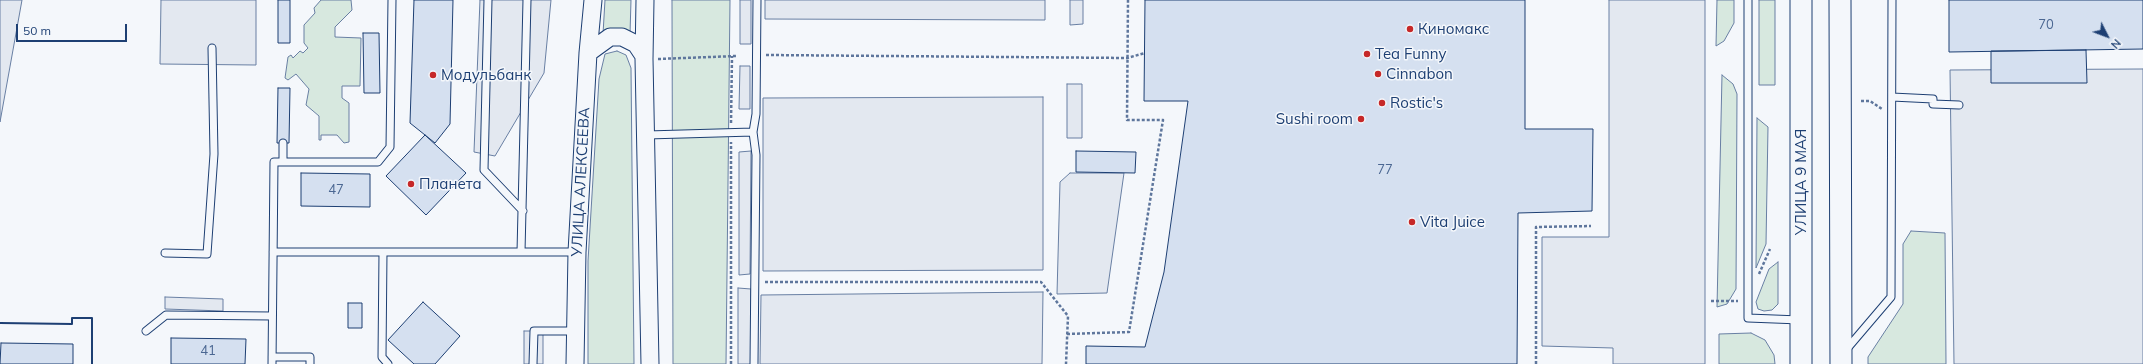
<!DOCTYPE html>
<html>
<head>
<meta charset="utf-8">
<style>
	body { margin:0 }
	#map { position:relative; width:2143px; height:364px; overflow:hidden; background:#f4f7fb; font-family:Mulish,sans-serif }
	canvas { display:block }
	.north { position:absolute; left:2087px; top:16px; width:40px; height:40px; -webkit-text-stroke:3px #f4f7fb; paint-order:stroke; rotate:132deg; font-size:11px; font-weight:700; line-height:16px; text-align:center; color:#1d3f73 }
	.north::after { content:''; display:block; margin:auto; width:14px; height:18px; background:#1d3f73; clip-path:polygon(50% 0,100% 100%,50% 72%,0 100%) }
	.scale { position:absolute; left:16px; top:24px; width:111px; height:18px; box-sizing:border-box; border:2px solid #1d3f73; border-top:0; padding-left:5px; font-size:12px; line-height:14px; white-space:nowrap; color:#1d3f73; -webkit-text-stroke:3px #f4f7fb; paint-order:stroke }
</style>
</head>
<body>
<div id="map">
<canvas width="2143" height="364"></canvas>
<div class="north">N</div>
<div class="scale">50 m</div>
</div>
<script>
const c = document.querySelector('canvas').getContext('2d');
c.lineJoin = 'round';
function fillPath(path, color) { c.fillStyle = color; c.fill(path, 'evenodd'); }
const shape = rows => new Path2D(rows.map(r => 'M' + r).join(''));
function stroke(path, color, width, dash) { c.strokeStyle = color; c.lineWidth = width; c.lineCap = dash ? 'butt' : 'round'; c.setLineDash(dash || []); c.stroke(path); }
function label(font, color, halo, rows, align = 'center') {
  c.font = font + ' Mulish,sans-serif'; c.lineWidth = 3; c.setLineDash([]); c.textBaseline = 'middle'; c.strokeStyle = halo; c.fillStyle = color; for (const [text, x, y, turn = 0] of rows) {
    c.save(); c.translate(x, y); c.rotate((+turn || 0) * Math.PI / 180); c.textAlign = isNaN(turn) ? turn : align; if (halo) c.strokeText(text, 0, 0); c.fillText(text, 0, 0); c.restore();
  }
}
const green = shape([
	[321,0,351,0,352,10,335,27,335,37,361,38,360,86,342,86,342,98,349,103,349,142,344,143,337,135,321,135,321,140,319,140,319,116,306,105,309,89,296,74,288,80,285,78,288,57,291,55,293,58,300,51,303,53,308,48,304,43,304,25,315,13,314,8,321,0],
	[605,0,631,0,630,34,603,34,605,0],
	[672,0,730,0,726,364,673,364,672,0],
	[1717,0,1734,0,1734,23,1724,41,1716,46,1717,0],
	[1759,0,1775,0,1775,85,1759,85,1759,0],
	[617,51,626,55,631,68,634,364,588,364,588,261,599,79,605,54,617,51],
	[1722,75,1733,84,1737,94,1736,289,1727,304,1717,307,1722,75],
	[1757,118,1768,127,1766,244,1756,268,1757,118],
	[1911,231,1945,233,1946,364,1868,364,1868,357,1903,304,1903,244,1911,231],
	[1778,262,1778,304,1772,310,1764,311,1758,309,1756,302,1769,269,1778,262],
	[1751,333,1765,340,1774,355,1775,364,1719,364,1719,334,1751,333]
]);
fillPath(green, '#d7e8df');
stroke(green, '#687fa3', 1);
const parking = shape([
	[0,0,22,0,0,122,0,0],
	[161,0,256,0,256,65,160,64,161,0],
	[480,0,551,0,544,73,495,156,474,152,480,0],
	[740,0,751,0,751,44,740,44,740,0],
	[765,0,1045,0,1045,20,765,19,765,0],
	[1070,0,1083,0,1083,24,1070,25,1070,0],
	[1609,0,1705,0,1705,364,1613,364,1613,348,1542,346,1542,237,1609,237,1609,0],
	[740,66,750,66,750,109,739,109,740,66],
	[2143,69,2143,364,1954,364,1950,70,2143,69],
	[1067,84,1082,84,1082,138,1067,138,1067,84],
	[1043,97,1043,270,763,271,763,98,1043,97],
	[751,151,750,274,739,275,739,152,751,151],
	[1070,173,1124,173,1107,293,1057,294,1060,182,1070,173],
	[738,288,751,289,751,364,738,364,738,288],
	[1043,292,1042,364,760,364,761,295,1043,292],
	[165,297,223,299,223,311,165,309,165,297],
	[524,331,543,331,543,364,524,364,524,331]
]);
fillPath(parking, '#e3e8f0');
stroke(parking, '#687fa3', 1);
const building = shape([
	[278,0,290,0,290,43,278,43,278,0],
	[414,0,453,0,450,124,435,143,410,123,414,0],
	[1145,0,1525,0,1525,129,1593,129,1592,211,1518,213,1517,364,1086,364,1086,346,1145,347,1164,272,1188,101,1144,101,1145,0],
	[1949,0,2143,0,2143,49,1949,52,1949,0],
	[363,33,379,33,380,93,364,93,363,33],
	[2086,50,2087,83,1991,83,1991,51,2086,50],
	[278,88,290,88,289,143,277,143,278,88],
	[425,135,466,173,426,215,386,176,425,135],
	[1076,151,1136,152,1135,173,1076,172,1076,151],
	[301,173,370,174,370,207,301,206,301,173],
	[423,302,460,336,435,364,414,364,388,340,423,302],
	[348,303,362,303,362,328,348,328,348,303],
	[171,338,246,339,245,364,171,364,171,338],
	[1,343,73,344,73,364,0,364,1,343]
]);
fillPath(building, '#d5e0f0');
stroke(building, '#1d3f73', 1);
const service = shape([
	[488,0,484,170,523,211],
	[1748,0,1748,318,1800,320],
	[1892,97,1933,99,1933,104,1959,105],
	[647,135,753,132],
	[283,162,283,143],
	[273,252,577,252],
	[383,252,382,357,388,364],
	[521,252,527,0],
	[165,253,207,254,214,154,212,48],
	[146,331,166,315,272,316],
	[1845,351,1891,297,1892,0],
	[272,357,310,357,310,364],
	[272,364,274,162,378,162,390,147,392,0],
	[533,364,534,331,576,331],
	[754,364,756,155,753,132,756,114,757,0]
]);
const tertiary = shape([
	[645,0,644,59,650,364],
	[588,53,610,37,622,37,636,44,644,56],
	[575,364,577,252,588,53,593,0]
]);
const primary = shape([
	[1840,0,1841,364],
	[1801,364,1801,0]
]);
stroke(service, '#1d3f73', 9);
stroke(tertiary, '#1d3f73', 19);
stroke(primary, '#1d3f73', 23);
stroke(shape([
	[766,55,1127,58,1145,53],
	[658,59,736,56],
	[1861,101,1870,101,1882,109],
	[731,123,732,56],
	[1759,274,1770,249],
	[765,282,1041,282,1068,316,1066,364],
	[1711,301,1738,301],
	[1067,334,1129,332,1163,120,1127,120,1128,0],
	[731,364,731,142],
	[1536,364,1536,227,1591,226]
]), '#5e769c', 2.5, [3, 2]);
stroke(service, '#f4f7fb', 7);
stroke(tertiary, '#f4f7fb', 17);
stroke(primary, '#f4f7fb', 21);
stroke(shape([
	[0,323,72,324,72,318,92,318,92,364]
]), '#1d3f73', 2);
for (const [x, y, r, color] of [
	[1410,29,4,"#c62828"],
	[1367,54,4,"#c62828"],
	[1378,74,4,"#c62828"],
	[433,75,4,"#c62828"],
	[1382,103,4,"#c62828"],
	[1361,119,4,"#c62828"],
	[411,184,4,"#c62828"],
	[1412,222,4,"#c62828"]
]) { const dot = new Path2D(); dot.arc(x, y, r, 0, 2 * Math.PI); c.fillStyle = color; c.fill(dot); stroke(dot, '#f4f7fb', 1.5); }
label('13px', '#4b6792', null, [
	["70",2046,25],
	["77",1385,170],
	["47",336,190],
	["41",208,351]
]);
label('15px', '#1d3f73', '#f4f7fb', [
	["Киномакс",1418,29],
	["Tea Funny",1375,54],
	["Cinnabon",1386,74],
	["Модульбанк",441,75],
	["Rostic's",1390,103],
	["Sushi room",1353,119,"right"],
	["Планета",419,184],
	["Vita Juice",1420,222]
], 'left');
label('15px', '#1d3f73', '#f4f7fb', [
	["УЛИЦА АЛЕКСЕЕВА",581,182,-87],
	["УЛИЦА 9 МАЯ",1801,182,-90]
]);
</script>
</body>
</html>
